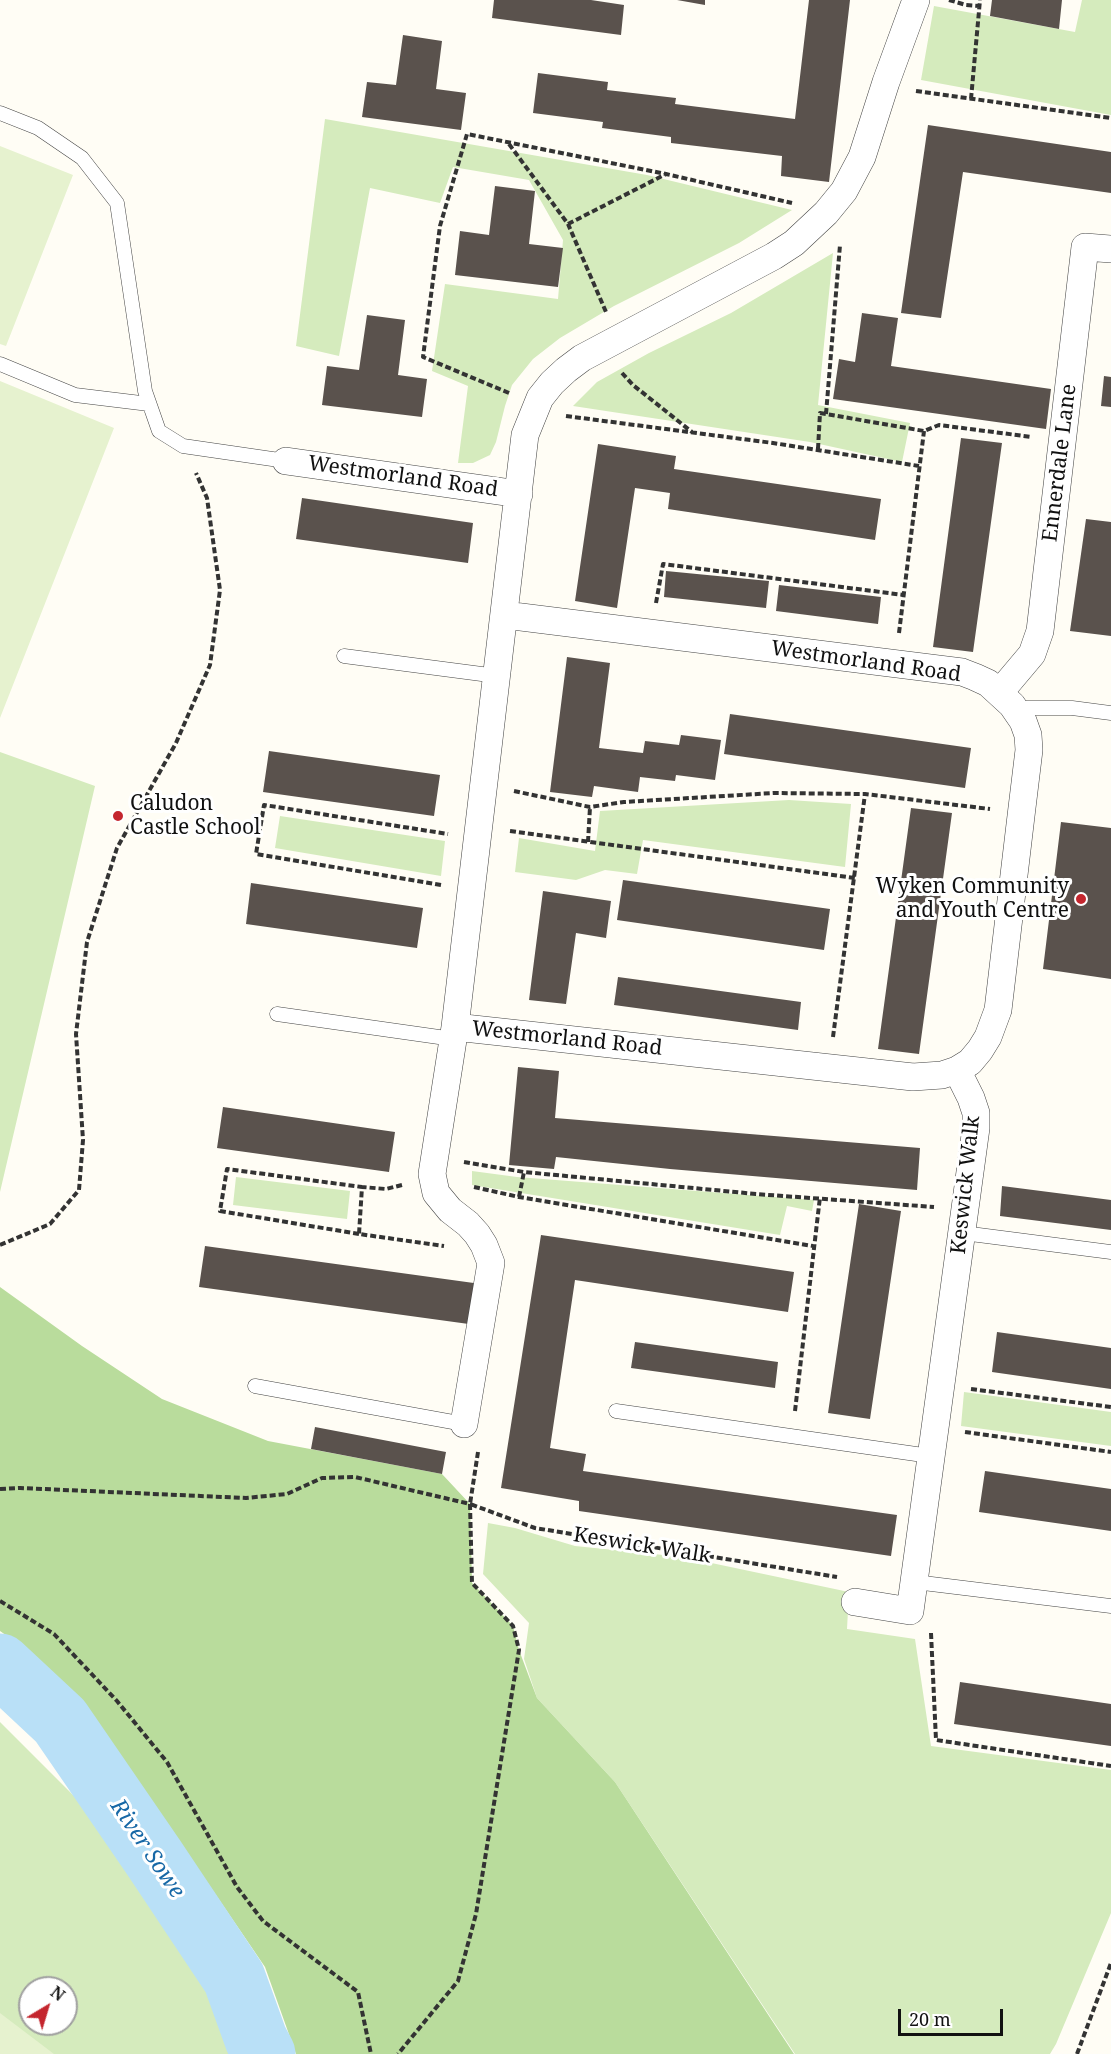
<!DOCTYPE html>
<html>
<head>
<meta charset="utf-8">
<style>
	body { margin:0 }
	#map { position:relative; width:1111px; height:2054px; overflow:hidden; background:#fffdf5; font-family:"Noto Serif",serif }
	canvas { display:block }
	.north { position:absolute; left:18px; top:1976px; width:60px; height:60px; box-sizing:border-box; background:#fff; border:2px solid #a0a0a0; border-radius:50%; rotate:38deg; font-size:16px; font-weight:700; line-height:24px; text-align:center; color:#111 }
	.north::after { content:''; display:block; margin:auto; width:21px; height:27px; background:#c4262e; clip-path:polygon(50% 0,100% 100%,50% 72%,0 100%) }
	.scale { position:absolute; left:898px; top:2009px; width:105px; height:27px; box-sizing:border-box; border:3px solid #111; border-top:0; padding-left:8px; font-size:18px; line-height:21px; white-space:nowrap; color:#111; -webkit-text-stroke:4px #fff; paint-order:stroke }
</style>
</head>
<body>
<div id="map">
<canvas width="1111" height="2054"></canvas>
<div class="north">N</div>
<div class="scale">20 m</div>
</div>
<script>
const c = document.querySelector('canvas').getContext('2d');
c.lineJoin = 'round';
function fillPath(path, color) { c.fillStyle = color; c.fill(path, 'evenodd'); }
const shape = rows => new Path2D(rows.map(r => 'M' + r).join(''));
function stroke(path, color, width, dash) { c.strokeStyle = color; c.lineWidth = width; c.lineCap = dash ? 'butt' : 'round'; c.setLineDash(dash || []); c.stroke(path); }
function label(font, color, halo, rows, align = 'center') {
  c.font = font + ' "Noto Serif",serif'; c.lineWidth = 6; c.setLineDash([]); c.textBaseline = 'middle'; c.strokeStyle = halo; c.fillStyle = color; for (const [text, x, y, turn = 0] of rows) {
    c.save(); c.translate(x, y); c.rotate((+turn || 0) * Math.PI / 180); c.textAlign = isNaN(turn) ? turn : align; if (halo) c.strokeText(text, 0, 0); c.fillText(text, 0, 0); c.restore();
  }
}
fillPath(shape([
	[1082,0,1111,0,1111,115,921,80,934,6,1075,32],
	[325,119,647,175,792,210,739,243,614,306,560,338,533,359,512,385,505,406,496,442,490,455,473,463,458,463,468,386,432,371,445,284,558,299,563,240,529,180,453,167,440,203,370,188,339,356,296,346],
	[833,253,818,405,910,423,902,462,810,442,573,406,597,382,649,353,731,313],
	[0,752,95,786,0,1192],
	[789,800,851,804,845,867,643,840,637,874,605,870,576,880,515,872,519,838,595,851,600,811],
	[280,816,445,841,441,876,275,848],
	[472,1171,517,1177,814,1200,812,1211,787,1206,780,1235,472,1185],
	[236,1177,350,1191,347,1219,233,1205],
	[964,1392,1111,1412,1111,1446,961,1426],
	[488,1523,515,1528,575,1546,683,1557,849,1592,847,1629,915,1639,931,1746,1111,1770,1111,1913,1056,2044,1050,2054,795,2054,615,1782,537,1698,524,1659,529,1623,483,1574],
	[0,1722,75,1797,147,1883,244,2054,0,2054],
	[30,1988,66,1988,66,2024,30,2024]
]), '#d5ebbd');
fillPath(shape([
	[0,1287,82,1346,162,1399,268,1441,442,1474,470,1504,472,1583,513,1626,519,1650,537,1698,615,1782,794,2054,296,2054,265,1967,147,1794,24,1648,0,1631]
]), '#b9dc9c');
fillPath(shape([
	[0,146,73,175,6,346,0,344],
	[0,381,114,428,0,718],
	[0,2013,54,2054,0,2054]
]), '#e6f2cf');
stroke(shape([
	[0,1665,60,1721,154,1858,234,1978,256,2039,264,2054]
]), '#b9e0f7', 63);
fillPath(shape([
	[494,0,591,0,624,5,621,35,492,18],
	[677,0,705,0,705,5],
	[809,0,850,0,829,182,781,176,782,156,671,143,671,137,602,128,603,122,533,113,538,73,608,82,607,90,676,98,675,104,795,119],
	[992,0,1062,0,1059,29,990,16],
	[403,35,442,41,436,89,466,93,461,130,362,117,367,82,396,85],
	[928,125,1111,152,1111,193,963,172,941,318,901,313],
	[495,186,535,191,529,244,563,248,558,287,455,275,460,231,489,235],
	[862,313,898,318,891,366,1051,389,1046,429,833,399,839,359,855,362],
	[367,315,405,320,398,375,427,379,422,417,322,405,327,366,359,370],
	[1104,376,1111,377,1111,407,1101,406],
	[961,438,1002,443,973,652,933,647],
	[598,444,676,456,674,469,881,499,875,540,668,509,670,493,635,488,617,608,575,601],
	[302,498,473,523,468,563,296,539],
	[1086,519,1111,522,1111,636,1070,631],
	[666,571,769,581,766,608,664,597],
	[779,585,881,597,878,624,776,611],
	[567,657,610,663,599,748,643,753,645,741,679,745,681,735,721,740,715,780,676,775,675,781,640,777,638,792,594,786,592,797,550,792],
	[730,714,971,748,965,788,724,754],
	[269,751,440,775,434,816,263,792],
	[911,808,952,813,919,1054,878,1049],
	[1061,822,1111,828,1111,979,1043,969],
	[623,880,830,909,824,950,617,920],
	[251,883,423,908,417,948,246,924],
	[543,891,611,901,606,938,576,933,566,1004,529,1000],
	[618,977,801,1002,798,1030,614,1005],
	[518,1067,559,1071,555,1118,920,1148,917,1190,670,1169,556,1157,554,1169,509,1165],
	[223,1107,395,1132,389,1172,217,1148],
	[1002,1186,1111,1200,1111,1230,1000,1216],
	[859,1204,901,1211,870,1419,828,1413],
	[541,1235,794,1272,788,1312,575,1280,550,1448,586,1454,583,1471,897,1515,891,1556,579,1511,579,1501,501,1488],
	[205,1246,481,1284,476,1325,199,1287],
	[997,1332,1111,1348,1111,1389,992,1372],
	[635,1342,778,1362,775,1388,631,1368],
	[315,1427,446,1452,442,1474,311,1449],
	[985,1471,1111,1489,1111,1531,979,1512],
	[960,1682,1111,1704,1111,1746,954,1724]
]), '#5a524d');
const service = shape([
	[0,113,38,128,82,158,117,203,145,391,159,431,183,446,286,461],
	[0,364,75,395,149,404],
	[344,656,497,676],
	[1015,708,1072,708,1111,713],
	[277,1014,453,1039],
	[963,1233,1111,1252],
	[255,1386,464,1424],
	[616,1411,930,1456],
	[915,1582,1111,1606]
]);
const minor = shape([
	[286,461,519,494],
	[1000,692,1032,654,1040,631,1085,247,1111,249],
	[455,1027,913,1077,942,1075,957,1070,970,1062,980,1050,988,1037,998,1010,1021,816,1029,750,1028,735,1023,721,1012,705,988,683,975,677,962,672,505,615],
	[464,1424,491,1263,484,1245,477,1234,468,1224,450,1210,436,1193,432,1174,455,1027,525,435,540,398,552,383,566,370,582,358,774,256,794,243,826,213,844,191,862,157,886,82,916,0],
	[855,1602,910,1611,976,1128,976,1113,971,1098,957,1070]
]);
stroke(service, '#444', 15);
stroke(minor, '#444', 28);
stroke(shape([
	[949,0,966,5,980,6],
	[916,91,1111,118],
	[971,99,980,0],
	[509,144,568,224,606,312],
	[568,224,666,174],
	[622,373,633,385,692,432],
	[509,393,423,357,440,226,467,134,666,174,792,203],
	[826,414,840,245],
	[566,416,773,443,919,466],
	[818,449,820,413,924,431,939,425,1032,437],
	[656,603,663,564,904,595],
	[899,633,924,431],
	[514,791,590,807,624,802,774,793,865,794,990,809],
	[510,831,855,878],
	[588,842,590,807],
	[441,885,256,854,264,805,448,834],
	[833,1037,865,794],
	[464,1162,524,1172,756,1194,934,1207],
	[402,1185,386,1189,362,1187,359,1234,444,1246],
	[474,1187,519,1197,813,1246],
	[519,1197,524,1172],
	[359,1234,220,1211,227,1169,362,1187],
	[0,1245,50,1224,79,1190,83,1140,76,1034,87,942,117,848,176,743,210,665,220,590,207,498,196,473],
	[971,1389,1111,1407],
	[795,1411,820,1197],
	[965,1432,1111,1452],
	[478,1452,470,1504,535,1528,837,1577],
	[0,1489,20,1488,246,1498,287,1494,322,1478,355,1477,470,1504,472,1583,513,1626,519,1650,476,1914,458,1981,398,2054],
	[0,1601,54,1634,117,1701,167,1762,237,1887,263,1921,358,1992,371,2054],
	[931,1633,936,1740,1111,1766],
	[1077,2054,1111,1963]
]), '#333', 4, [6, 3]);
stroke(service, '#fff', 14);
stroke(minor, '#fff', 27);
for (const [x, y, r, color] of [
	[118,816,6,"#c4262e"],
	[1081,899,6,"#c4262e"]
]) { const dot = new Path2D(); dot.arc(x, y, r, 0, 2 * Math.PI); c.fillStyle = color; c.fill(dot); stroke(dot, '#fff', 2); }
label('21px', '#111', '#fff', [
	["Ennerdale Lane",1060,463,-83],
	["Westmorland Road",403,477,8],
	["Westmorland Road",866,662,8],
	["Westmorland Road",567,1039,6],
	["Keswick Walk",966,1185,-84],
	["Keswick Walk",642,1546,9]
]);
label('21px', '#111', '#fff', [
	["Caludon",130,804],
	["Castle School",130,828],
	["Wyken Community",1069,887,"right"],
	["and Youth Centre",1069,911,"right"]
], 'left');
label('italic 22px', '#1768a6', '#fff', [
	["River Sowe",147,1849,56]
]);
</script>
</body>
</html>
